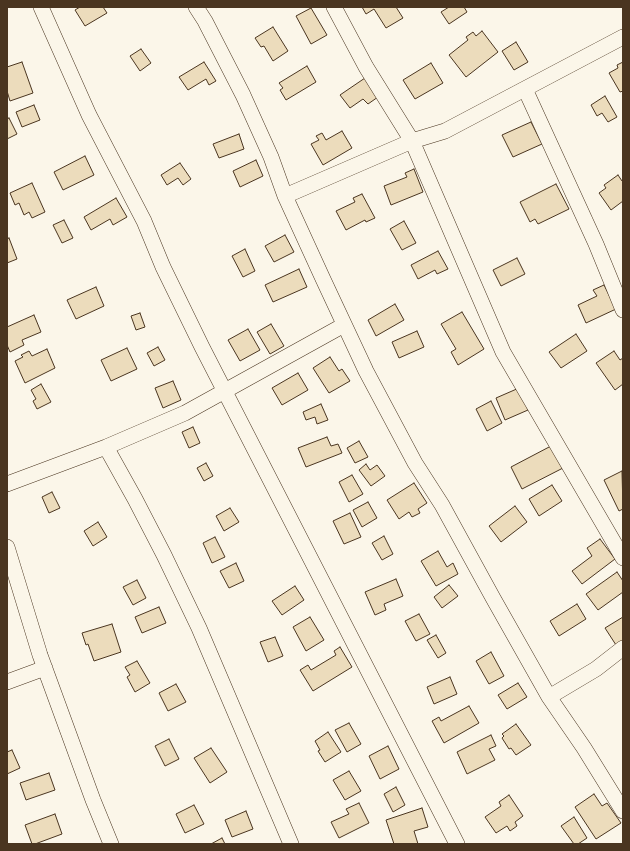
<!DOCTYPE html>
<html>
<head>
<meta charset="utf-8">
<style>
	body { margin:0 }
	#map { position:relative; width:630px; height:851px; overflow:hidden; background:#fbf6e9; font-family:"PT Sans Narrow",sans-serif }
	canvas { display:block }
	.frame { position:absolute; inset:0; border:8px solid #4a3520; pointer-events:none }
</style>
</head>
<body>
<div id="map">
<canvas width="630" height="851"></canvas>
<div class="frame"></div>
</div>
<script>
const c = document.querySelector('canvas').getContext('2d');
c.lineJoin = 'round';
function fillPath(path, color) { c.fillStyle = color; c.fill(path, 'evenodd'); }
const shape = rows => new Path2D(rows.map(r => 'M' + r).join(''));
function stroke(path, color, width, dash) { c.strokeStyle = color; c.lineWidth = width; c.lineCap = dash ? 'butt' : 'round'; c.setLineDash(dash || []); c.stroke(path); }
const building = shape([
	[80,7,103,7,107,13,85,26,75,10,80,7],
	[362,7,396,7,403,18,386,28,374,9,366,14,362,7],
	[449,7,464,7,467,12,449,24,441,12,449,7],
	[311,8,327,35,311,44,296,16,311,8],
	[273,27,288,51,273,61,264,46,261,47,255,38,273,27],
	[482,31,498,52,466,77,449,55,468,40,466,37,473,32,476,36,482,31],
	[516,42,528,62,514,70,502,51,516,42],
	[141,49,151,63,140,71,130,56,141,49],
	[22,62,33,93,10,101,7,91,7,67,22,62],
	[204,62,216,81,209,85,206,79,188,90,179,77,204,62],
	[623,62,623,91,620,92,609,73,618,68,617,65,623,62],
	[431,63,443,83,415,99,403,80,431,63],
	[307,66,316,82,286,100,280,90,283,88,279,83,307,66],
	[365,78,378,97,368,104,363,99,350,108,340,95,365,78],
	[605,96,617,117,608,122,602,113,597,116,591,105,605,96],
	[34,105,40,120,22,127,16,112,34,105],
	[9,118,17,134,7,139,7,119,9,118],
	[531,122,542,144,513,157,502,135,531,122],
	[342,131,352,148,323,165,311,144,319,140,316,136,322,133,326,140,342,131],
	[239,134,244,149,219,158,213,144,239,134],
	[85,156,94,175,63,190,54,172,85,156],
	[256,160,263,176,240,187,233,171,256,160],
	[180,163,191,179,183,185,178,178,167,185,161,175,180,163],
	[414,169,423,192,391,205,384,186,407,177,405,173,414,169],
	[618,175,622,181,623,180,623,201,611,210,599,193,606,188,604,185,618,175],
	[32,183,45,212,32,218,29,212,24,215,19,203,15,205,10,193,32,183],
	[556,184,569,209,538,224,535,219,530,222,520,202,556,184],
	[362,194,375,218,366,222,365,220,346,230,336,211,355,202,353,198,362,194],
	[116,198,127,217,113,225,110,219,91,230,84,217,116,198],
	[64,220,73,238,62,243,53,225,64,220],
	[404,221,416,243,402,250,390,229,404,221],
	[285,235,294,252,274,262,265,246,285,235],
	[9,238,17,259,7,263,7,239,9,238],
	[245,249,255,271,243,277,232,256,245,249],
	[438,251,448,269,437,274,435,270,418,279,411,265,438,251],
	[517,258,525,274,501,286,493,270,517,258],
	[299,269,307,287,273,302,265,285,299,269],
	[604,285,616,309,586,323,578,305,597,296,593,290,604,285],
	[96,287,104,306,76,319,67,300,96,287],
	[395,304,404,320,376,336,368,320,395,304],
	[462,312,484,349,458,365,451,352,456,349,441,324,462,312],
	[140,313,145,327,136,330,131,316,140,313],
	[34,315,41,332,22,340,24,345,10,352,7,345,7,327,34,315],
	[271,324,284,346,270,354,257,332,271,324],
	[248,329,260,350,240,361,228,340,248,329],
	[417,331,424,347,399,358,392,342,417,331],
	[576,334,587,351,561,368,549,352,576,334],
	[158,347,165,360,154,366,147,353,158,347],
	[127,348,137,369,111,381,101,360,127,348],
	[47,349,55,368,25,383,15,361,23,357,21,355,29,351,32,356,47,349],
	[614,351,620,360,623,358,623,384,615,390,596,363,614,351],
	[330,357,339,371,342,369,350,381,329,393,313,368,330,357],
	[298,373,308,390,282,405,272,388,298,373],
	[173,381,181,400,163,408,155,388,173,381],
	[41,384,51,402,37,409,33,401,36,399,31,390,41,384],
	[519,388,528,410,505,420,496,398,519,388],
	[491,401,502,423,487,431,476,409,491,401],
	[321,404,328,420,317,424,315,417,306,420,303,412,321,404],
	[193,427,200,443,189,448,182,432,193,427],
	[327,437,331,446,338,444,342,453,306,467,298,448,327,437],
	[359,441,368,457,355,463,347,448,359,441],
	[551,446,563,468,522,489,511,467,551,446],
	[206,463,213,476,204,481,197,468,206,463],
	[366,464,370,470,377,465,385,476,371,486,359,470,366,464],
	[622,471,623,509,619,511,604,480,622,471],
	[352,475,363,494,349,502,339,482,352,475],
	[414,483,427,503,418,509,420,513,412,517,409,512,399,519,387,500,414,483],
	[552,485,562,501,539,516,529,499,552,485],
	[52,492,60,508,49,513,42,497,52,492],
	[368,502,377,518,362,527,353,510,368,502],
	[515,506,527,522,501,542,489,526,515,506],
	[230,508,239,522,224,531,216,516,230,508],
	[350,513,361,537,344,544,333,521,350,513],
	[98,522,107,537,93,546,84,531,98,522],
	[384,536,393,554,382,560,372,543,384,536],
	[215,537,225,557,212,563,203,543,215,537],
	[600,539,615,559,582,584,572,571,592,556,587,548,600,539],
	[438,551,447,567,453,563,458,574,436,586,421,561,438,551],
	[236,563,244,581,229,588,220,571,236,563],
	[617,572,623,581,623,592,598,610,586,594,617,572],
	[396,579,403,596,384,604,386,610,375,615,365,592,396,579],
	[137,580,146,598,133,605,123,587,137,580],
	[449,585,458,596,442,608,434,597,449,585],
	[295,586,304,600,282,615,272,601,295,586],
	[577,604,586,619,559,636,550,621,577,604],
	[159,607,166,623,142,633,135,617,159,607],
	[419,614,430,634,416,641,405,621,419,614],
	[310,617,324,640,306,651,293,627,310,617],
	[623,617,623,641,616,645,605,628,623,617],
	[112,624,121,652,94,661,88,644,86,645,82,633,112,624],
	[436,635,446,653,438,658,427,640,436,635],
	[275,637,283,656,268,662,260,642,275,637],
	[340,647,352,667,313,691,300,670,308,665,311,670,336,655,334,651,340,647],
	[491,652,504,676,489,684,476,661,491,652],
	[137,661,150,683,135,692,127,677,130,675,125,667,137,661],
	[450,677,457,694,434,704,427,687,450,677],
	[518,683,527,697,507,709,498,695,518,683],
	[176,684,186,702,168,711,159,693,176,684],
	[469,706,479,723,444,743,432,721,439,717,441,721,469,706],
	[349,723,361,744,347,752,335,730,349,723],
	[516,724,531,745,516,755,511,748,509,749,502,738,504,736,502,734,516,724],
	[328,732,341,752,325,762,318,751,320,750,315,741,328,732],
	[491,735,496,746,489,749,495,760,467,774,457,752,491,735],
	[169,739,179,759,165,766,155,746,169,739],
	[388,746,399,769,380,779,369,756,388,746],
	[211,748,227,772,210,783,194,758,211,748],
	[12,750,20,768,7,774,7,752,12,750],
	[349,771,361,791,345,800,333,780,349,771],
	[49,773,55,790,26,800,20,783,49,773],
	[396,787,405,805,393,812,384,794,396,787],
	[594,794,602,806,607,803,621,823,596,839,575,807,594,794],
	[509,795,523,816,515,822,517,826,510,831,507,826,496,833,485,817,501,806,499,802,509,795],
	[359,803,369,823,339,838,331,822,349,814,346,809,359,803],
	[194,805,204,824,185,833,176,814,194,805],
	[422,808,428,827,414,831,418,844,394,844,386,820,422,808],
	[246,811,253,829,232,837,225,820,246,811],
	[55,814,62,834,35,844,32,844,25,825,55,814],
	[574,817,587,838,578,844,574,844,561,826,574,817],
	[222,838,225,844,211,844,222,838]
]);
fillPath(building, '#ecdcbc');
stroke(building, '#4a3520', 1);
const street = shape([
	[41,7,89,115,144,221,163,267,202,347,457,844],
	[196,7,205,21,243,95,271,157,285,196,323,279,366,371,415,463,442,505,493,598,549,697,584,748,623,811],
	[334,7,366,67,412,141,503,352,623,558],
	[525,89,596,244,623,310],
	[285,196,412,141,445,131,623,37],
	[106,447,135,499,164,555,199,628,291,844],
	[7,484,106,447,185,413,344,325],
	[7,547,40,655,93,800,111,844],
	[7,682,45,668],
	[549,697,596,669,623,648]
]);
stroke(street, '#4a3520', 16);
stroke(street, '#fbf6e9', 15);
</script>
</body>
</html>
